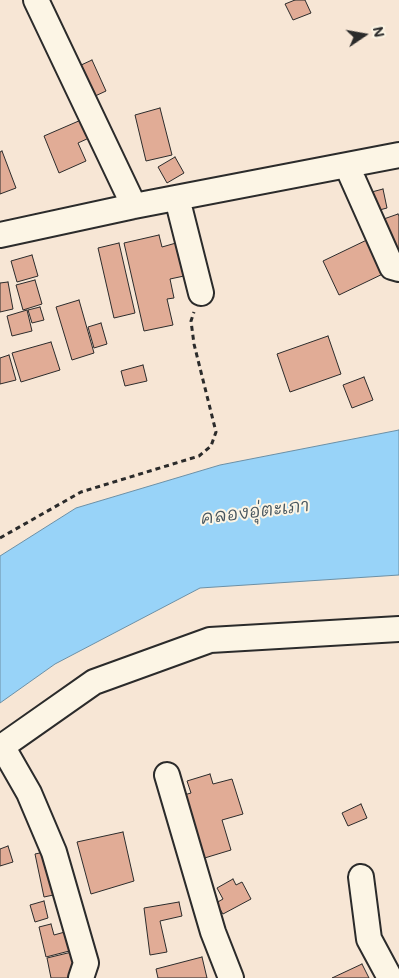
<!DOCTYPE html>
<html>
<head>
<meta charset="utf-8">
<style>
	body { margin:0 }
	#map { position:relative; width:399px; height:978px; overflow:hidden; background:#f7e6d5; font-family:Mali,sans-serif }
	canvas { display:block }
	.north { position:absolute; left:339px; top:10px; width:50px; height:50px; -webkit-text-stroke:4px #fcf5e5; paint-order:stroke; rotate:78deg; font-size:14px; font-weight:700; line-height:20px; text-align:center; color:#2b2b2b }
	.north::after { content:''; display:block; margin:auto; width:18px; height:22px; background:#2b2b2b; clip-path:polygon(50% 0,100% 100%,50% 72%,0 100%) }
</style>
</head>
<body>
<div id="map">
<canvas width="399" height="978"></canvas>
<div class="north">N</div>
</div>
<script>
const c = document.querySelector('canvas').getContext('2d');
c.lineJoin = 'round';
function fillPath(path, color) { c.fillStyle = color; c.fill(path, 'evenodd'); }
const shape = rows => new Path2D(rows.map(r => 'M' + r).join(''));
function stroke(path, color, width, dash) { c.strokeStyle = color; c.lineWidth = width; c.lineCap = dash ? 'butt' : 'round'; c.setLineDash(dash || []); c.stroke(path); }
function label(font, color, halo, rows, align = 'center') {
  c.font = font + ' Mali,"Playpen Sans Thai",sans-serif'; c.lineWidth = 4; c.setLineDash([]); c.textBaseline = 'middle'; c.strokeStyle = halo; c.fillStyle = color; for (const [text, x, y, turn = 0] of rows) {
    c.save(); c.translate(x, y); c.rotate((+turn || 0) * Math.PI / 180); c.textAlign = isNaN(turn) ? turn : align; if (halo) c.strokeText(text, 0, 0); c.fillText(text, 0, 0); c.restore();
  }
}
const water = shape([
	[399,430,399,575,200,588,55,664,0,703,0,556,76,508,220,465,399,430]
]);
fillPath(water, '#98d3f8');
stroke(water, '#6c90a6', 1);
const building = shape([
	[295,0,305,0,311,13,293,20,285,4,295,0],
	[92,60,106,91,93,97,79,66,92,60],
	[160,108,172,155,146,161,135,115,160,108],
	[81,120,89,138,78,143,86,161,59,173,44,136,81,120],
	[2,151,16,188,0,194,0,152,2,151],
	[175,157,184,173,167,183,158,167,175,157],
	[383,189,387,208,372,212,368,193,383,189],
	[398,214,399,216,399,263,381,220,398,214],
	[159,235,162,247,176,243,184,276,170,279,174,298,167,299,173,325,144,331,124,243,159,235],
	[373,237,389,271,339,295,323,261,373,237],
	[119,243,135,313,114,318,98,248,119,243],
	[32,255,38,276,17,282,11,261,32,255],
	[35,280,42,304,23,310,16,285,35,280],
	[8,282,13,309,0,312,0,283,8,282],
	[79,300,94,353,72,360,56,307,79,300],
	[40,307,44,320,32,323,28,310,40,307],
	[27,310,32,331,12,336,7,316,27,310],
	[101,323,107,344,94,348,88,327,101,323],
	[328,336,341,374,290,392,277,354,328,336],
	[51,342,60,370,21,382,12,353,51,342],
	[9,355,16,380,0,384,0,358,9,355],
	[143,365,147,381,125,386,121,371,143,365],
	[364,377,373,400,352,408,343,385,364,377],
	[210,774,213,784,232,779,243,814,222,820,231,850,198,860,184,795,191,793,187,781,210,774],
	[361,804,367,818,348,826,342,813,361,804],
	[123,832,134,881,91,894,77,842,123,832],
	[8,846,13,862,0,866,0,849,8,846],
	[49,851,58,894,44,897,35,854,49,851],
	[233,879,236,885,242,882,251,899,223,914,216,903,223,899,217,888,233,879],
	[44,901,48,918,35,922,30,905,44,901],
	[179,902,182,916,160,921,167,952,150,955,144,908,179,902],
	[51,924,54,935,72,930,77,949,46,957,39,927,51,924],
	[76,951,74,978,51,978,47,958,76,951],
	[202,957,207,978,158,978,156,969,202,957],
	[362,964,369,978,332,978,362,964]
]);
fillPath(building, '#e1ac96');
stroke(building, '#2b2b2b', 1);
const minor = shape([
	[36,0,134,206],
	[347,166,392,267,399,269],
	[177,198,201,293],
	[0,235,134,206,399,155],
	[2,746,29,793,54,852,86,963,81,978],
	[0,748,94,682,210,640,399,629],
	[167,775,213,932,231,978],
	[361,877,369,939,390,978]
]);
stroke(minor, '#2b2b2b', 28);
stroke(shape([
	[0,538,81,492,199,456,211,446,216,432,194,344,191,321,194,312]
]), '#2b2b2b', 3, [5, 4]);
stroke(minor, '#fcf5e5', 24);
label('italic 18px', '#46555e', '#fcf5e5', [
	["คลองอุ่ตะเภา",255,512,-7]
]);
</script>
</body>
</html>
